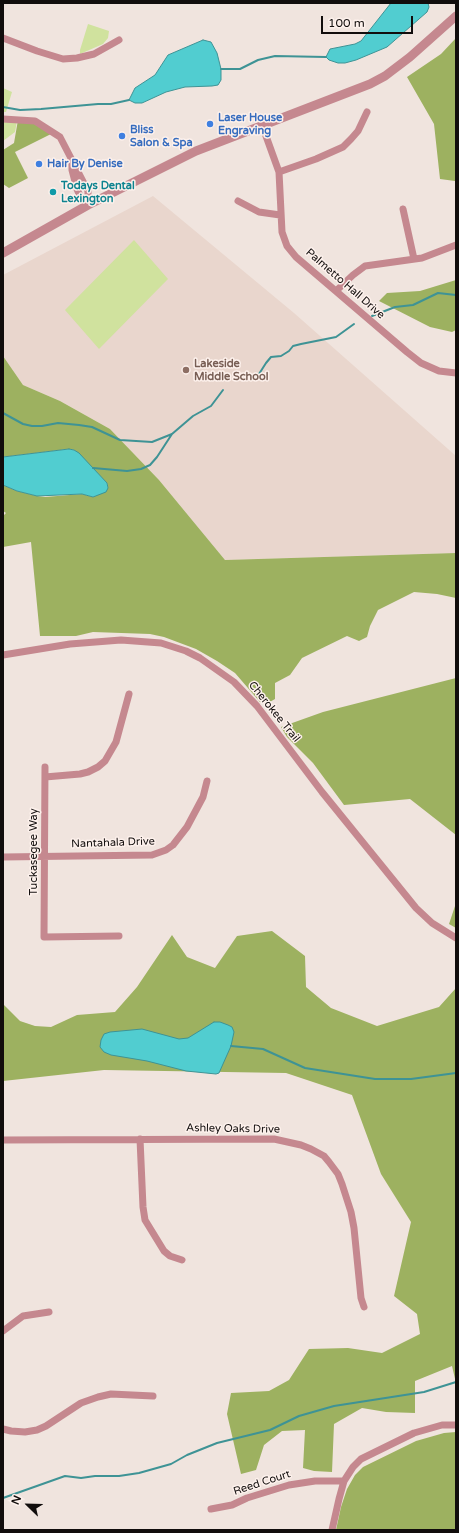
<!DOCTYPE html>
<html>
<head>
<meta charset="utf-8">
<style>
	body { margin:0 }
	#map { position:relative; width:459px; height:1533px; overflow:hidden; background:#f0e4de; font-family:"Varela Round",sans-serif }
	canvas { display:block }
	.frame { position:absolute; inset:0; border:4px solid #110d0c; pointer-events:none }
	.north { position:absolute; left:8px; top:1485px; width:40px; height:40px; -webkit-text-stroke:3px #fdf1ec; paint-order:stroke; rotate:293deg; font-size:11px; font-weight:700; line-height:16px; text-align:center; color:#110d0c }
	.north::after { content:''; display:block; margin:auto; width:14px; height:18px; background:#110d0c; clip-path:polygon(50% 0,100% 100%,50% 72%,0 100%) }
	.scale { position:absolute; left:321px; top:16px; width:92px; height:18px; box-sizing:border-box; border:2px solid #110d0c; border-top:0; padding-left:5px; font-size:12px; line-height:14px; white-space:nowrap; color:#110d0c; -webkit-text-stroke:3px #fdf1ec; paint-order:stroke }
</style>
</head>
<body>
<div id="map">
<canvas width="459" height="1533"></canvas>
<div class="frame"></div>
<div class="north">N</div>
<div class="scale">100 m</div>
</div>
<script>
const c = document.querySelector('canvas').getContext('2d');
c.lineJoin = 'round';
function fillPath(path, color) { c.fillStyle = color; c.fill(path, 'evenodd'); }
const shape = rows => new Path2D(rows.map(r => 'M' + r).join(''));
function stroke(path, color, width, dash) { c.strokeStyle = color; c.lineWidth = width; c.lineCap = dash ? 'butt' : 'round'; c.setLineDash(dash || []); c.stroke(path); }
function label(font, color, halo, rows, align = 'center') {
  c.font = font + ' "Varela Round",sans-serif'; c.lineWidth = 3; c.setLineDash([]); c.textBaseline = 'middle'; c.strokeStyle = halo; c.fillStyle = color; for (const [text, x, y, turn = 0] of rows) {
    c.save(); c.translate(x, y); c.rotate((+turn || 0) * Math.PI / 180); c.textAlign = isNaN(turn) ? turn : align; if (halo) c.strokeText(text, 0, 0); c.fillText(text, 0, 0); c.restore();
  }
}
fillPath(shape([
	[153,196,294,313,456,456,456,553,225,560,159,480,110,429,60,401,23,385,3,356,3,275]
]), '#e9d6cd');
fillPath(shape([
	[88,24,109,31,108,38,103,44,80,54,80,50],
	[3,88,12,92,6,112,3,112],
	[3,121,17,121,15,132,3,141],
	[134,240,168,279,99,349,65,310]
]), '#d0e29e');
fillPath(shape([
	[456,38,456,178,455,181,440,179,434,124,407,77,441,54],
	[18,120,35,121,53,133,15,152,28,178,9,188,3,184,3,150,14,143],
	[456,280,456,330,452,332,430,327,379,301,387,293,420,291],
	[3,356,23,385,60,401,110,429,159,480,225,560,456,553,456,598,437,594,414,592,378,610,370,626,367,637,359,641,347,636,302,658,290,675,275,683,275,699,268,703,260,702,235,673,217,661,196,649,164,637,150,634,93,632,76,636,40,636,31,542,3,547,3,516,6,513,3,511,3,485,17,491,37,496,45,497,82,494,93,497,108,488,107,483,74,450,69,449,3,457],
	[456,678,456,835,410,799,344,805,313,763,287,737,281,727,323,712],
	[456,903,456,928,449,924],
	[272,931,305,956,306,987,331,1008,377,1026,439,1007,456,988,456,1383,452,1366,415,1381,415,1413,386,1412,362,1408,334,1424,332,1472,314,1471,303,1468,305,1430,282,1431,264,1445,256,1470,241,1474,227,1414,231,1393,269,1391,289,1380,309,1349,348,1348,382,1353,420,1334,417,1314,394,1296,411,1222,381,1174,352,1095,286,1073,104,1070,3,1081,3,1004,20,1021,35,1026,51,1027,77,1015,115,1012,137,987,172,935,187,957,215,968,237,936],
	[456,1432,456,1530,336,1530,341,1507,347,1489,355,1475,363,1467,416,1441,444,1433]
]), '#9db160');
const water = shape([
	[391,3,428,3,429,7,427,12,387,47,356,60,345,63,338,63,329,60,326,57,330,49,355,44,361,41,391,3],
	[203,40,211,42,217,53,221,69,221,80,218,85,212,86,185,87,166,92,142,103,135,103,129,100,135,88,155,75,168,55,203,40],
	[69,449,74,450,79,453,107,483,108,488,106,492,93,497,82,494,37,496,17,491,3,485,3,457,69,449],
	[214,1022,220,1022,228,1025,232,1027,234,1032,231,1046,219,1073,216,1074,186,1071,147,1061,111,1055,104,1052,100,1047,101,1040,104,1034,110,1032,142,1029,179,1039,188,1038,214,1022]
]);
fillPath(water, '#51cdd0');
stroke(water, '#3e9395', 1);
stroke(shape([
	[221,69,240,69,258,60,275,56,326,57],
	[3,107,20,110,41,109,98,104,111,104,129,100],
	[372,316,395,307,413,305,438,293,456,295],
	[251,378,259,374,266,363,271,357,281,356,289,351,293,346,301,344,336,337,354,324],
	[3,413,23,424,32,426,42,426,58,423,79,425,92,427,120,440,152,442,172,434,193,416,211,406,223,390],
	[93,468,127,471,141,469,150,465,157,457,172,434],
	[231,1046,263,1049,305,1068,375,1079,411,1079,456,1073],
	[3,1498,65,1476,81,1478,95,1476,119,1476,139,1473,171,1464,187,1455,217,1443,270,1430,299,1416,334,1406,424,1392,456,1382]
]), '#3e9395', 2);
stroke(shape([
	[3,38,37,51,63,59,77,58,94,54,119,40],
	[3,119,35,121,60,137,88,191,88,205],
	[262,125,279,172,282,232,287,246,296,257,407,352,421,363,439,371,456,373],
	[72,163,72,170,77,189,80,196,88,205],
	[279,172,316,159,343,147,351,139,358,131,367,112],
	[238,201,259,212,280,215],
	[403,209,414,259],
	[336,291,353,275,365,266,422,258,456,245],
	[3,655,70,644,121,640,161,643,186,651,200,658,234,682,257,706,322,792,416,908,432,923,456,938],
	[45,767,44,937,119,936],
	[45,777,80,774,88,772,98,767,105,761,116,742,129,694],
	[3,857,152,855,166,850,173,845,187,827,203,797,207,781],
	[140,1139,143,1207,145,1220,164,1251,170,1256,182,1260],
	[3,1140,274,1139,301,1145,311,1149,324,1156,329,1162,338,1174,342,1184,351,1212,354,1228,361,1298,364,1307],
	[3,1331,23,1316,49,1312],
	[3,1429,11,1431,25,1432,37,1430,46,1426,81,1403,98,1397,111,1394,153,1396],
	[211,1509,232,1505,247,1498,289,1485,315,1481,344,1481],
	[332,1530,339,1499,344,1481,353,1467,361,1459,414,1433,442,1425,456,1425]
]), '#c5888f', 7);
stroke(shape([
	[3,253,88,205,196,151,370,84,385,76,410,57,456,16]
]), '#c5888f', 9);
for (const [x, y, r, color] of [
	[210,124,4,"#3f7fe0"],
	[122,136,4,"#3f7fe0"],
	[39,164,4,"#3f7fe0"],
	[53,192,4,"#0f9aa8"],
	[186,370,4,"#8d6e63"]
]) { const dot = new Path2D(); dot.arc(x, y, r, 0, 2 * Math.PI); c.fillStyle = color; c.fill(dot); stroke(dot, '#fdf1ec', 1.5); }
label('bold 11px', '#366cbe', '#fdf1ec', [
	["Laser House",218,118],
	["Engraving",218,131],
	["Bliss",130,130],
	["Salon & Spa",130,143],
	["Hair By Denise",47,164]
], 'left');
label('bold 11px', '#0d838f', '#fdf1ec', [
	["Todays Dental",61,186],
	["Lexington",61,199]
], 'left');
label('11px', '#110d0c', '#fdf1ec', [
	["Palmetto Hall Drive",345,284,41],
	["Cherokee Trail",274,712,51],
	["Nantahala Drive",113,843,-2],
	["Tuckasegee Way",34,852,-90],
	["Ashley Oaks Drive",233,1129,1],
	["Reed Court",262,1483,-18]
]);
label('bold 11px', '#785e54', '#fdf1ec', [
	["Lakeside",194,364],
	["Middle School",194,377]
], 'left');
</script>
</body>
</html>
